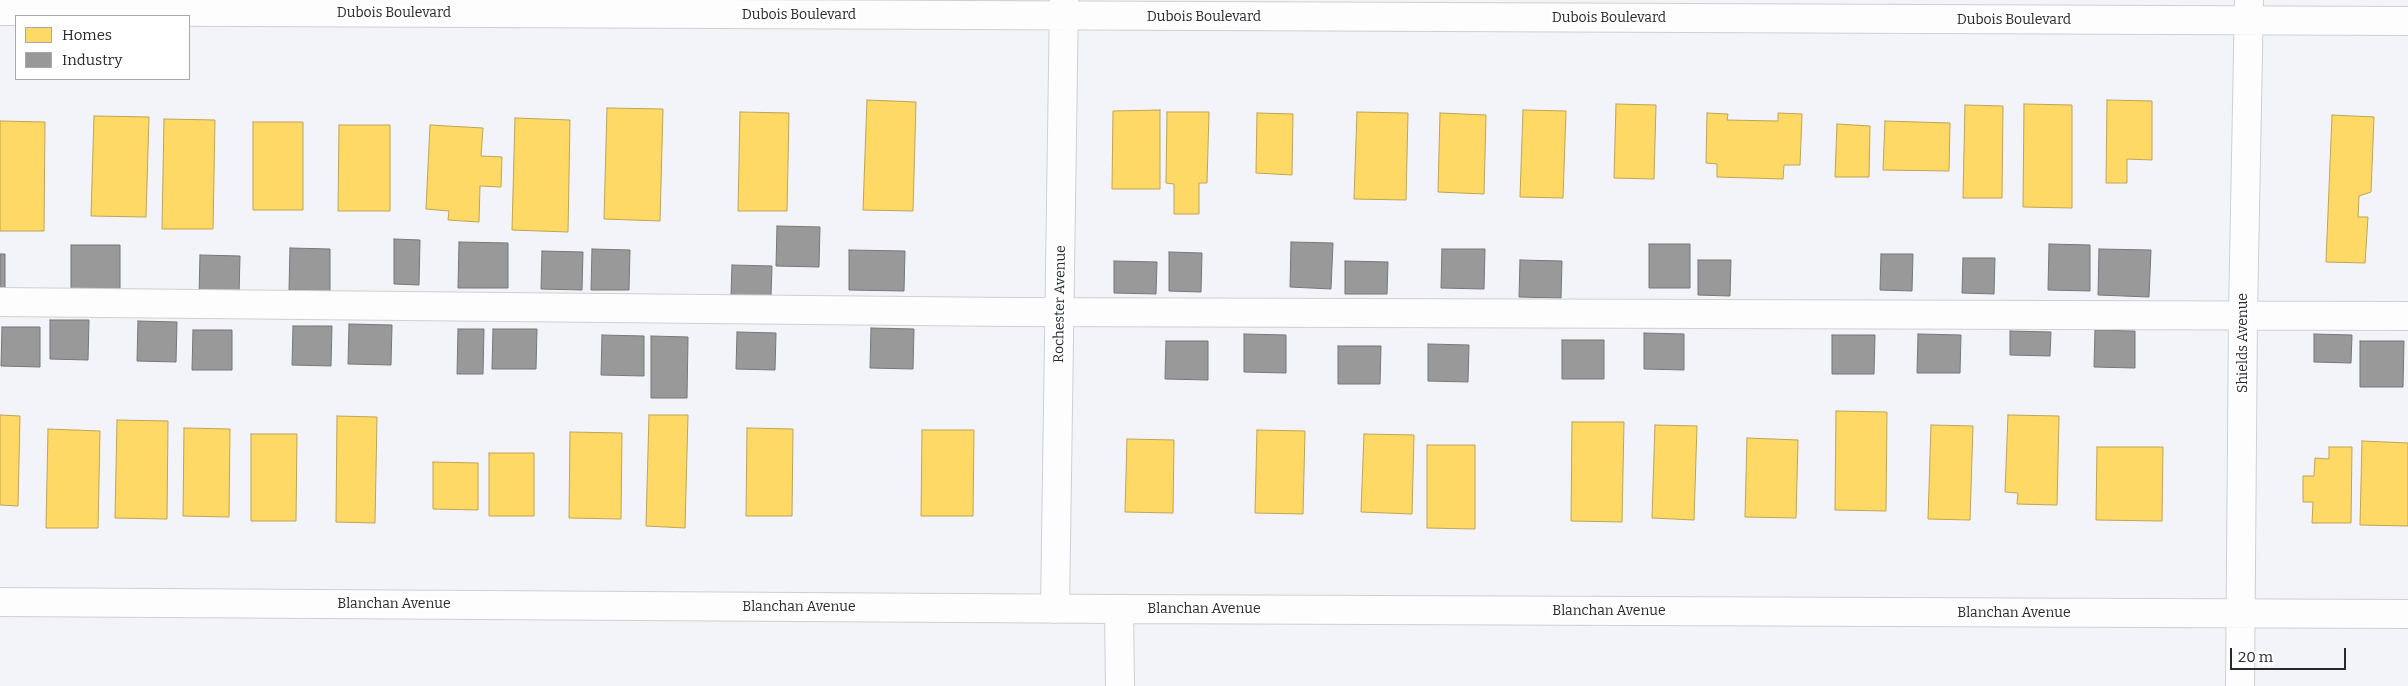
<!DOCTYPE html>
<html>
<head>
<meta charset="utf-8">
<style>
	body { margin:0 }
	#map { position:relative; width:2408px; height:686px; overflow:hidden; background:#f2f4fa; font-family:Bitter,serif }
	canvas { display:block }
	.legend { position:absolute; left:15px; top:15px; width:175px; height:65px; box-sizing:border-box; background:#fff; border:1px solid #a9a9ab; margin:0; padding:6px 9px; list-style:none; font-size:15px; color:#27292d }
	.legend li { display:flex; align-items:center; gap:10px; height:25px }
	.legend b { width:25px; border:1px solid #a9a9ab }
	.scale { position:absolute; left:2230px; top:648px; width:116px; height:22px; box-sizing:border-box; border:2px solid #27292d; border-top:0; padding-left:6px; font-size:15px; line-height:18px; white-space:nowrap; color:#27292d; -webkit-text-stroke:4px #fff; paint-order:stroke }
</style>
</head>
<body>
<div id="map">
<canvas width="2408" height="686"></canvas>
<ul class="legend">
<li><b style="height:14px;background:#ffd966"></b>Homes</li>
<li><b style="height:14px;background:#999"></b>Industry</li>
</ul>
<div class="scale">20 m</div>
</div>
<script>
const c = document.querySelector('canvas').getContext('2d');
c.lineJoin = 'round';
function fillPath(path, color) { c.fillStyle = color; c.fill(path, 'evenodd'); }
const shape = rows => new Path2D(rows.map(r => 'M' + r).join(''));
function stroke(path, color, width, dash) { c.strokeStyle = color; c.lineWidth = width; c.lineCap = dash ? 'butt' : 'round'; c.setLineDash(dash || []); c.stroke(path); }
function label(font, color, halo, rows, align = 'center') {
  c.font = font + ' Bitter,serif'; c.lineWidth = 5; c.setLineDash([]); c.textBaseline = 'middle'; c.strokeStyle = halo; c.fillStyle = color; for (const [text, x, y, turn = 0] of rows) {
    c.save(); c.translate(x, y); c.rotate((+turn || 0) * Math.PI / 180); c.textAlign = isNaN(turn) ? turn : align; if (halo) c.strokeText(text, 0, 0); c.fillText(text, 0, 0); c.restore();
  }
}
const homes = shape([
	[867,100,916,102,913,211,863,210,867,100],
	[2107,100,2152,101,2152,160,2127,159,2127,183,2106,183,2107,100],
	[1616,104,1656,105,1654,179,1614,178,1616,104],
	[2024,104,2072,105,2072,208,2023,207,2024,104],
	[1965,105,2003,106,2002,198,1963,198,1965,105],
	[607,108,663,109,660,221,604,219,607,108],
	[1160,110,1160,189,1112,189,1113,111,1160,110],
	[1523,110,1566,111,1563,198,1520,197,1523,110],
	[740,112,789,113,787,211,738,211,740,112],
	[1167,112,1209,112,1207,183,1199,183,1199,214,1174,214,1174,184,1166,183,1167,112],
	[1357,112,1408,113,1406,200,1354,199,1357,112],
	[1257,113,1293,114,1292,175,1256,173,1257,113],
	[1440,113,1486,115,1484,194,1438,192,1440,113],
	[1707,113,1728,114,1727,120,1778,121,1778,113,1802,114,1800,165,1784,165,1783,179,1717,177,1717,164,1706,163,1707,113],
	[2332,115,2374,117,2371,192,2359,196,2358,217,2368,217,2365,263,2326,262,2332,115],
	[94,116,149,117,146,217,91,216,94,116],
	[515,118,570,120,568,232,512,230,515,118],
	[164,119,215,120,213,229,162,229,164,119],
	[0,121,45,122,44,231,0,231,0,121],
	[1885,121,1950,123,1949,171,1883,170,1885,121],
	[253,122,303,122,303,210,253,210,253,122],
	[1837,124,1870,126,1869,177,1835,177,1837,124],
	[339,125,390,125,390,211,338,211,339,125],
	[430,125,483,128,481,156,502,157,501,187,480,186,479,222,448,220,449,211,426,209,430,125],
	[1836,411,1887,412,1886,511,1835,510,1836,411],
	[0,415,20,416,18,506,0,505,0,415],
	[649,415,688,415,685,528,646,526,649,415],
	[2008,415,2059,416,2057,505,2017,504,2018,493,2005,492,2008,415],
	[337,416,377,417,375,523,336,522,337,416],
	[117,420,168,421,167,519,115,518,117,420],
	[1572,422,1624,422,1622,522,1571,521,1572,422],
	[1655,425,1697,426,1694,520,1652,518,1655,425],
	[1931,425,1973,426,1970,520,1928,519,1931,425],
	[184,428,230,429,229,517,183,516,184,428],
	[747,428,793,429,792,516,746,516,747,428],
	[48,429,100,431,98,528,46,528,48,429],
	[922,430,974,430,973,516,921,516,922,430],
	[1257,430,1305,431,1303,514,1255,513,1257,430],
	[570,432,622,433,621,519,569,518,570,432],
	[251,434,297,434,296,521,251,521,251,434],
	[1364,434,1414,435,1412,514,1361,512,1364,434],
	[1747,438,1798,440,1796,518,1745,517,1747,438],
	[1127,439,1174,440,1173,513,1125,512,1127,439],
	[2362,441,2408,443,2408,526,2360,525,2362,441],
	[1427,445,1475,445,1475,529,1427,528,1427,445],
	[2097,447,2163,447,2162,521,2096,520,2097,447],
	[2329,447,2352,447,2351,523,2312,523,2313,502,2303,502,2303,476,2314,476,2315,458,2329,459,2329,447],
	[489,453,534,453,534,516,489,516,489,453],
	[433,462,478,463,478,510,433,509,433,462]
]);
fillPath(homes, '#ffd966');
stroke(homes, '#bea455', 1);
const industry = shape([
	[777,226,820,227,819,267,776,266,777,226],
	[394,239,420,240,419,285,394,284,394,239],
	[459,242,508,243,508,288,458,288,459,242],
	[1291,242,1333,243,1331,289,1290,287,1291,242],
	[1649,244,1690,244,1690,288,1649,288,1649,244],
	[2049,244,2090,245,2090,291,2048,290,2049,244],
	[71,245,120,245,120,291,71,291,71,245],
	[290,248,330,249,330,291,289,290,290,248],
	[592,249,630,250,629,290,591,290,592,249],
	[1442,249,1485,249,1484,289,1441,288,1442,249],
	[2099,249,2151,250,2149,297,2098,295,2099,249],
	[849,250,905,251,904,291,849,290,849,250],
	[542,251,583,252,582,290,541,289,542,251],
	[1169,252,1202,253,1201,292,1169,291,1169,252],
	[0,254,5,254,5,293,0,293,0,254],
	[1881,254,1913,254,1912,291,1880,290,1881,254],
	[200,255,240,256,239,295,199,295,200,255],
	[1963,258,1995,258,1994,294,1962,293,1963,258],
	[1520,260,1562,261,1561,298,1519,297,1520,260],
	[1698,260,1731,260,1730,296,1698,295,1698,260],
	[1114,261,1157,262,1156,294,1114,293,1114,261],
	[1345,261,1388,262,1387,294,1345,294,1345,261],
	[732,265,772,266,771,296,731,295,732,265],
	[50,320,89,320,88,360,50,359,50,320],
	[138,321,177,322,176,362,137,361,138,321],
	[349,324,392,325,391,365,348,364,349,324],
	[293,326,332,326,331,366,292,365,293,326],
	[2,327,40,327,40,367,1,366,2,327],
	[871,328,914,329,913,369,870,368,871,328],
	[458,329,484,329,483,374,457,374,458,329],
	[493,329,537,329,536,369,492,369,493,329],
	[193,330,232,330,232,370,192,370,193,330],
	[2095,330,2135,331,2135,368,2094,367,2095,330],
	[2010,331,2051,332,2050,356,2010,355,2010,331],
	[737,332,776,333,775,370,736,369,737,332],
	[1644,333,1684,334,1684,370,1644,369,1644,333],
	[1244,334,1286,335,1286,373,1244,372,1244,334],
	[1918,334,1961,335,1960,373,1917,373,1918,334],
	[2314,334,2352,335,2351,363,2314,362,2314,334],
	[602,335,644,336,644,376,601,375,602,335],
	[1832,335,1875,335,1874,374,1832,374,1832,335],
	[651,336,688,337,687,398,651,398,651,336],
	[1562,340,1604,340,1604,379,1562,379,1562,340],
	[1166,341,1208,341,1208,380,1165,379,1166,341],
	[2360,341,2404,341,2403,387,2360,387,2360,341],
	[1428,344,1469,345,1468,382,1428,381,1428,344],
	[1338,346,1381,346,1380,384,1338,384,1338,346]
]);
fillPath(industry, '#999');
stroke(industry, '#777779', 1);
const minor = shape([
	[0,11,2408,21],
	[0,302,1012,312,2408,316],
	[0,602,1119,609,2408,614],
	[1055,609,1064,0],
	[1119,609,1120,686],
	[2240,686,2243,315,2249,0]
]);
stroke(minor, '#ced0d4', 30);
stroke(minor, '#fdfdfe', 28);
label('14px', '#27292d', '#fff', [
	["Dubois Boulevard",394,13],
	["Dubois Boulevard",799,15],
	["Dubois Boulevard",1204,17],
	["Dubois Boulevard",1609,18],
	["Dubois Boulevard",2014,20],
	["Rochester Avenue",1060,304,-89],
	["Shields Avenue",2243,343,-90],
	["Blanchan Avenue",394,604],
	["Blanchan Avenue",799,607],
	["Blanchan Avenue",1204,609],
	["Blanchan Avenue",1609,611],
	["Blanchan Avenue",2014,613]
]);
</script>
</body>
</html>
